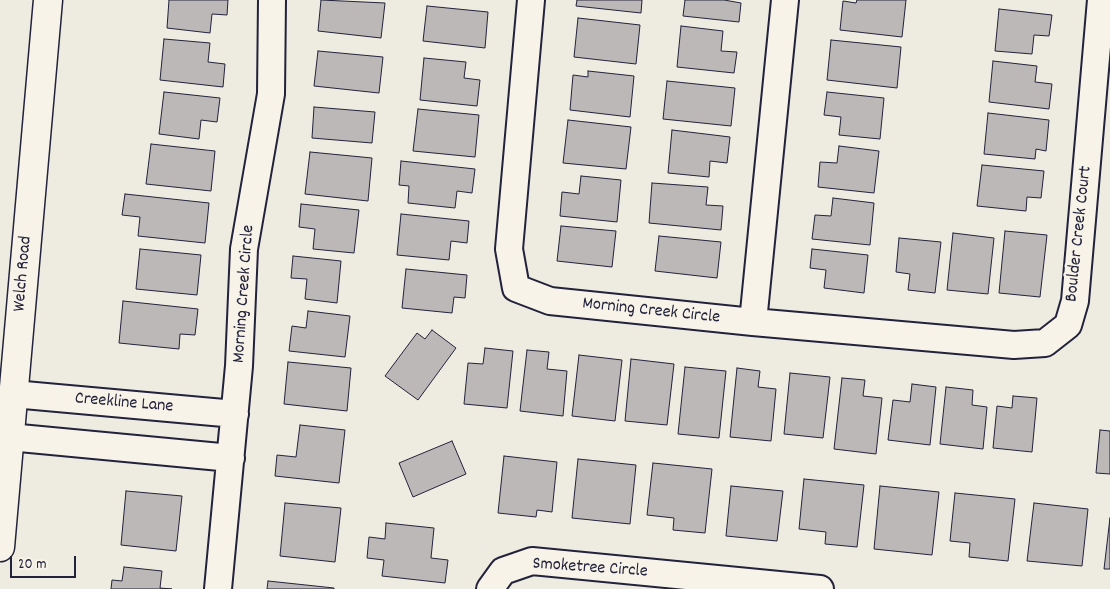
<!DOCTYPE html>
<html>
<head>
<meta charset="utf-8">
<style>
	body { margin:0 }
	#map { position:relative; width:1110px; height:589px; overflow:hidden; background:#eeebe1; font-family:Dekko,sans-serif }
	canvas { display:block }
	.scale { position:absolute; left:10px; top:556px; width:66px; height:22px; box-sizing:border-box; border:2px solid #22223b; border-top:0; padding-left:6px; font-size:15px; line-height:18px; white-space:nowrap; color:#22223b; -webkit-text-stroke:4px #f7f3e8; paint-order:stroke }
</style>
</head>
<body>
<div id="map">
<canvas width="1110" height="589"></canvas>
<div class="scale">20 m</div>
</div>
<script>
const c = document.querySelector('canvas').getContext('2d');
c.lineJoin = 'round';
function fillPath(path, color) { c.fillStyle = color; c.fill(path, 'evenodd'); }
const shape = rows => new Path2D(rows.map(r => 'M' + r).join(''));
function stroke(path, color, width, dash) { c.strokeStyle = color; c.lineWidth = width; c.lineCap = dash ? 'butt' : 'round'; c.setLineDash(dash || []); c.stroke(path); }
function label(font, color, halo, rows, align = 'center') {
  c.font = font + ' Dekko,sans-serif'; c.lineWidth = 5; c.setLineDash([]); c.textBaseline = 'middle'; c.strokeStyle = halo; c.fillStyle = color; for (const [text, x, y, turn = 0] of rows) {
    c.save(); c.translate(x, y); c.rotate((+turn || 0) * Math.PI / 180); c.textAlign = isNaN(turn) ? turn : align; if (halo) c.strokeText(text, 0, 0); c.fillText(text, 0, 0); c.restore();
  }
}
const building = shape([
	[169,0,228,0,227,15,212,14,210,33,167,28,169,0],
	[321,0,385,3,381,38,318,31,321,0],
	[577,0,642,0,641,13,576,6,577,0],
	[685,0,724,0,741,3,739,22,683,16,685,0],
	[857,0,906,0,902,37,840,30,843,1,856,3,857,0],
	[427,6,488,12,485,48,423,41,427,6],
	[999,9,1052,15,1049,36,1034,35,1032,54,995,51,999,9],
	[578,18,640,25,636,64,574,57,578,18],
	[681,26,723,31,721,51,737,52,734,73,677,67,681,26],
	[164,39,210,43,208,62,225,64,223,87,160,80,164,39],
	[831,40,901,47,897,88,827,80,831,40],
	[318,51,383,57,379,93,314,86,318,51],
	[424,58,466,62,464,78,480,80,477,106,420,100,424,58],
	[993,61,1037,66,1035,82,1052,84,1049,109,989,102,993,61],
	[588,71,634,76,630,117,570,110,573,75,588,77,588,71],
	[667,81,735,88,731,126,663,119,667,81],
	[164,92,220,98,217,122,201,120,199,139,159,134,164,92],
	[827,92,884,98,880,139,839,135,841,117,824,115,827,92],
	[314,107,375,112,372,143,312,138,314,107],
	[418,109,479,115,475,157,413,151,418,109],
	[988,113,1049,120,1046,151,1036,149,1035,159,984,154,988,113],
	[568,120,631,127,626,169,563,163,568,120],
	[672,130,730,137,727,163,710,161,709,177,668,173,672,130],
	[151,144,215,151,211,191,146,184,151,144],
	[839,146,879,151,874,193,818,187,820,162,837,163,839,146],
	[310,152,372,158,368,201,305,194,310,152],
	[401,161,475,169,472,193,457,191,455,208,408,203,409,186,399,185,401,161],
	[982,165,1044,171,1041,198,1027,197,1026,211,977,206,982,165],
	[581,176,621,180,617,222,560,216,562,192,579,194,581,176],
	[652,183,708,187,706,205,723,206,721,230,649,223,652,183],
	[125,194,209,203,205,243,138,236,140,217,122,215,125,194],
	[833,198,874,203,870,245,812,239,815,215,831,216,833,198],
	[301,204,359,210,354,253,313,249,315,229,299,227,301,204],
	[401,214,469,221,467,243,451,241,449,260,397,255,401,214],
	[561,226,616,231,612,267,557,261,561,226],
	[1005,231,1047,235,1040,297,999,293,1005,231],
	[953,233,994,238,988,294,947,290,953,233],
	[659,236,721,242,717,278,655,271,659,236],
	[899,238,941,242,935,293,908,290,910,274,896,272,899,238],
	[140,249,201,255,197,295,136,289,140,249],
	[812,249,868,255,864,293,824,288,826,270,810,268,812,249],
	[293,256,341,261,337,303,305,299,307,279,291,278,293,256],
	[406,269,467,275,465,298,454,297,452,313,402,308,406,269],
	[123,301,198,309,195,335,180,334,179,349,119,343,123,301],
	[308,311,350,316,345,357,289,351,292,326,306,328,308,311],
	[432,330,456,348,418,400,385,376,417,333,425,339,432,330],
	[485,348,513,351,507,408,464,404,468,363,483,364,485,348],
	[527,350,549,352,547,369,567,371,563,416,520,411,527,350],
	[579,355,622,360,615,421,572,416,579,355],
	[631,359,674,364,667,425,625,421,631,359],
	[288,362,351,368,347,411,284,404,288,362],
	[685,367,726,371,719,438,678,434,685,367],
	[737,368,760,371,758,387,776,389,771,441,730,437,737,368],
	[790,373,830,377,823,438,784,434,790,373],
	[842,378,865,380,863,396,882,398,876,454,834,449,842,378],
	[912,384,936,387,930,445,888,440,893,400,910,402,912,384],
	[946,387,973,390,972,405,987,407,983,449,940,444,946,387],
	[1013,396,1037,398,1032,452,993,448,997,406,1012,408,1013,396],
	[300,425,345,430,339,483,275,476,277,455,296,457,300,425],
	[1100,430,1110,431,1110,474,1096,473,1100,430],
	[452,441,466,474,413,497,399,463,452,441],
	[504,456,557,462,552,512,537,510,536,517,498,513,504,456],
	[578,459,636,465,630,524,572,518,578,459],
	[653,463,712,469,705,533,673,530,674,518,647,515,653,463],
	[804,479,864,485,857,547,825,544,826,532,799,529,804,479],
	[731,486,783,491,777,541,726,536,731,486],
	[880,486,939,492,932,555,874,549,880,486],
	[126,491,182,496,176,551,121,545,126,491],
	[955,493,1015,499,1008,561,969,557,970,543,950,541,955,493],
	[285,503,341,508,335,562,280,556,285,503],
	[1034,503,1088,509,1082,566,1027,561,1034,503],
	[1110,518,1110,569,1104,569,1110,518],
	[386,523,434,528,431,558,448,560,445,583,382,576,384,560,367,558,369,537,385,539,386,523],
	[124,567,162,571,160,588,172,589,111,589,112,580,122,581,124,567],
	[268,581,334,588,334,589,267,589,268,581]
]);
fillPath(building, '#bbb8b7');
stroke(building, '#22223b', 1);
const minor = shape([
	[531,0,509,249,516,288,550,301,753,322,1014,345,1045,343,1068,325,1075,301,1101,0],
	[753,322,785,0],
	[13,394,235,414],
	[9,437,231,458],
	[218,589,239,366,244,249,271,94,272,0],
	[490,589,503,571,532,561,820,589]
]);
const secondary = shape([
	[0,547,48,0]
]);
stroke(minor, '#22223b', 30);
stroke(secondary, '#22223b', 31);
stroke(minor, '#f7f3e8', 26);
stroke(secondary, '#f7f3e8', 28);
label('18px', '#22223b', '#f7f3e8', [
	["Boulder Creek Court",1080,234,-84],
	["Welch Road",24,274,-85],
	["Morning Creek Circle",245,294,-86],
	["Morning Creek Circle",651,312,6],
	["Creekline Lane",124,404,5],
	["Smoketree Circle",590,569,4]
]);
</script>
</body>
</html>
